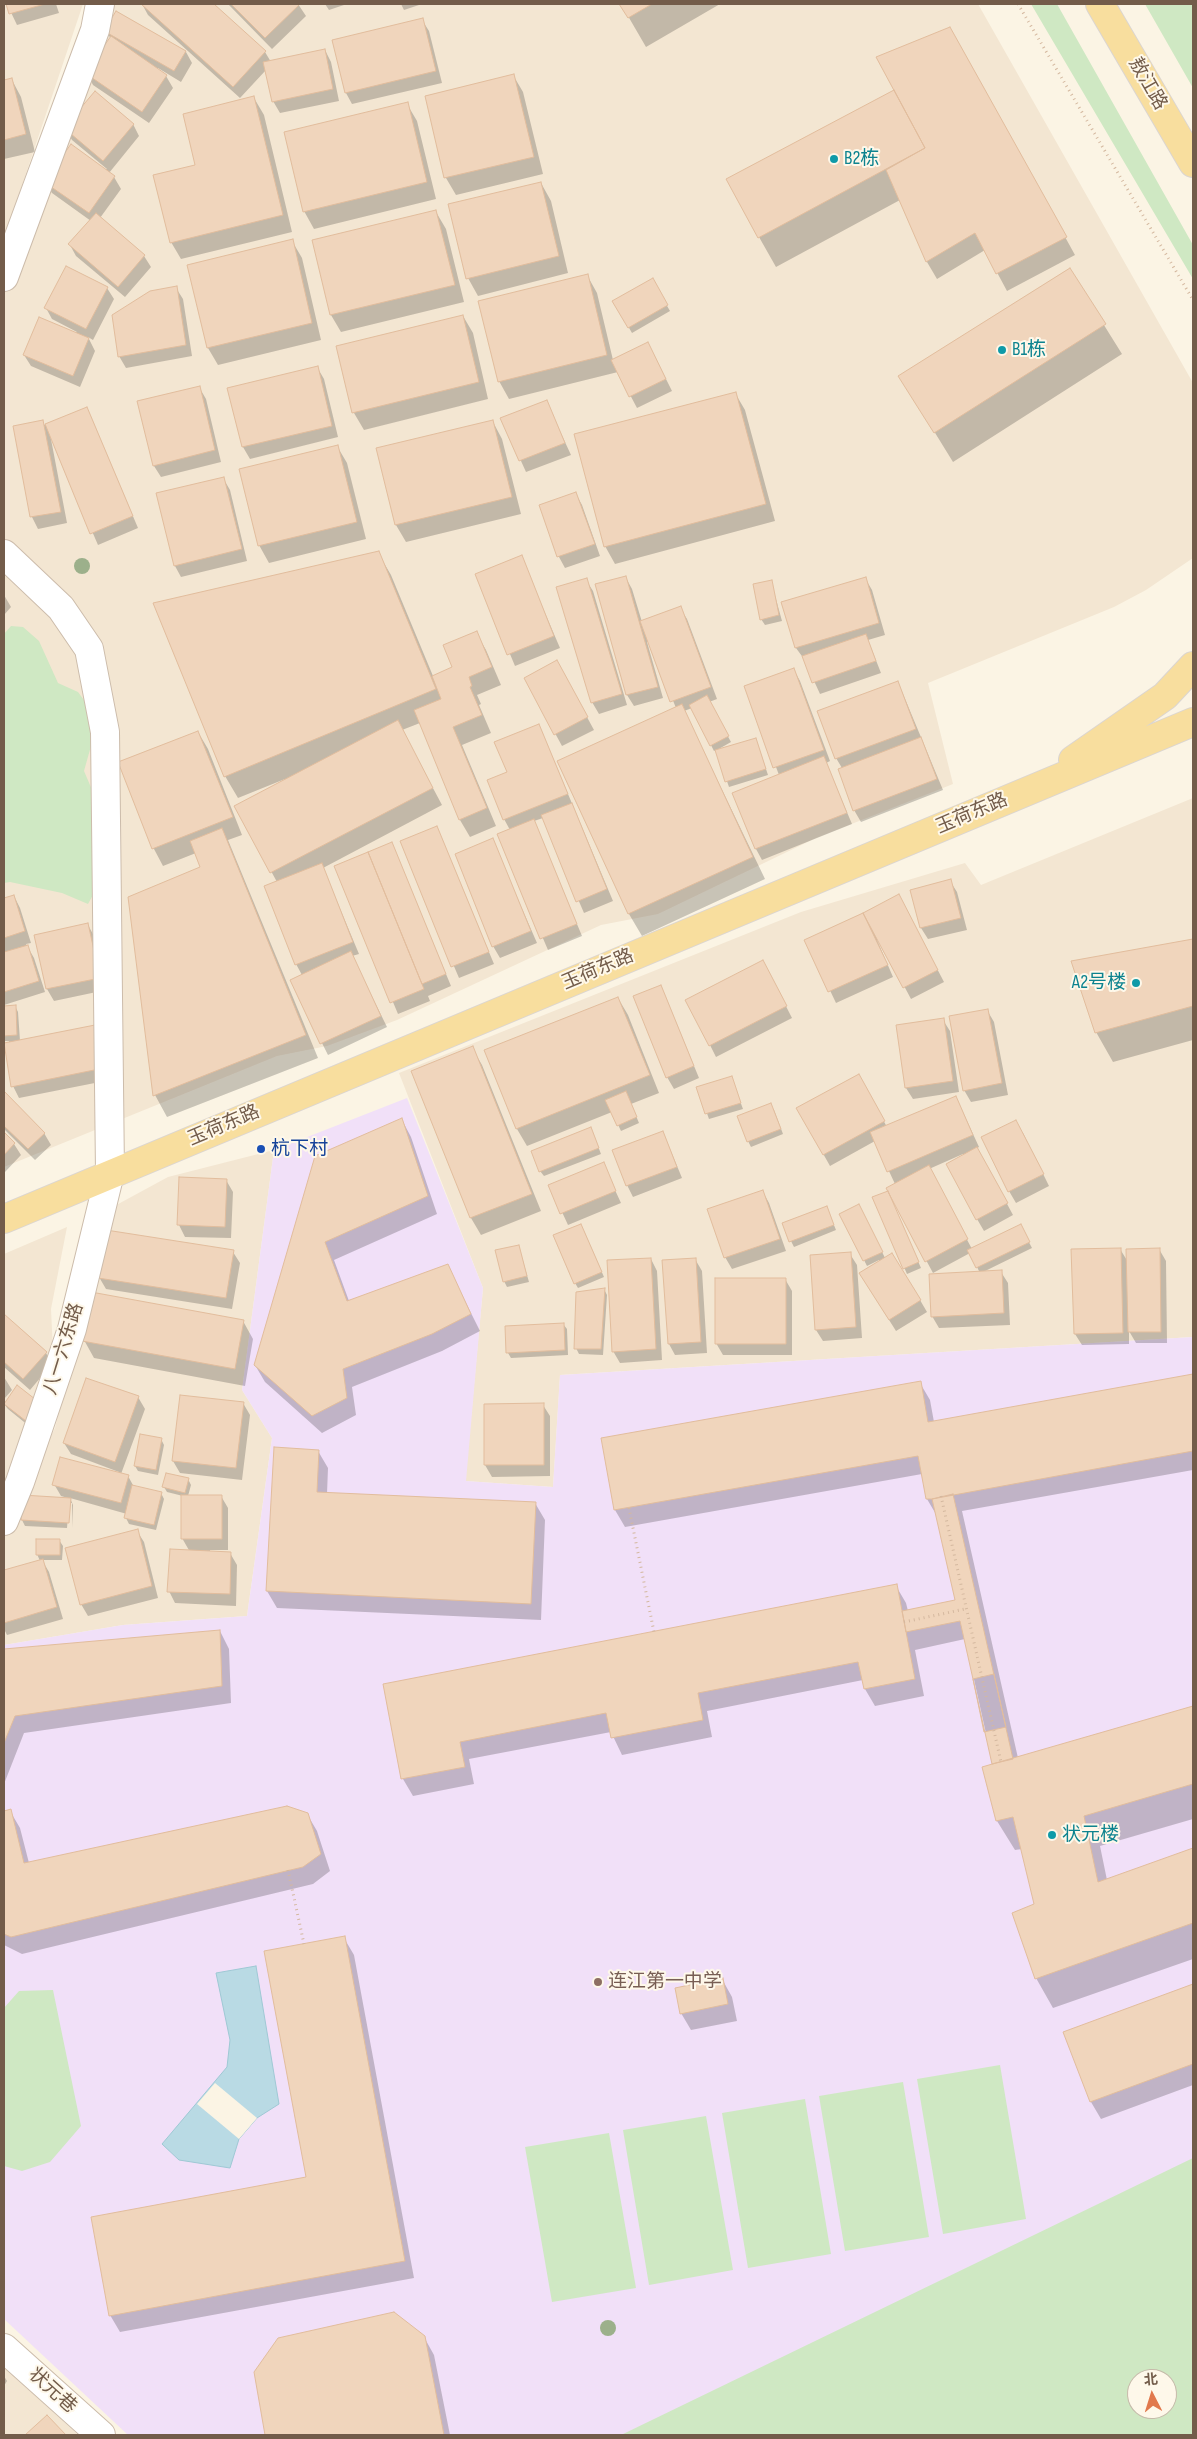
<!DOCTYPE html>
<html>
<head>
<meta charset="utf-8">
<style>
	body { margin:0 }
	#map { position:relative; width:1197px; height:2439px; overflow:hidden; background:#fbf4e4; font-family:"Sofia Sans Condensed","Noto Sans SC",sans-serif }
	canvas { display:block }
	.frame { position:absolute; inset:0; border:5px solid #735c4a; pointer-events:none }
	.north { position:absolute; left:1127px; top:2369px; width:50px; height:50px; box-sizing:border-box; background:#fef8ea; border:1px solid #c6baaa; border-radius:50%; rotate:355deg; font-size:14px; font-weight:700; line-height:20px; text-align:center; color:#735c4a }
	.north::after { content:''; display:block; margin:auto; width:18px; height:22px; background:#e1794d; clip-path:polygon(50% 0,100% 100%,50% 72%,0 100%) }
</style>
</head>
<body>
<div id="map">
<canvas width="1197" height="2439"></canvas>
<div class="frame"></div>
<div class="north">北</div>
</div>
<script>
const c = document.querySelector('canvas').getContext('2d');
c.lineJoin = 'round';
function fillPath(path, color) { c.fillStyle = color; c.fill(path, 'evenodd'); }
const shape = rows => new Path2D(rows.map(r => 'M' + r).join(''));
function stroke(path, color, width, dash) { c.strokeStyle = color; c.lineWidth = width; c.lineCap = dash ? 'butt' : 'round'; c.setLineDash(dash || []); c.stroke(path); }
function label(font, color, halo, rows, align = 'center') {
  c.font = font + ' "Sofia Sans Condensed","Noto Sans SC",sans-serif'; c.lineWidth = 4; c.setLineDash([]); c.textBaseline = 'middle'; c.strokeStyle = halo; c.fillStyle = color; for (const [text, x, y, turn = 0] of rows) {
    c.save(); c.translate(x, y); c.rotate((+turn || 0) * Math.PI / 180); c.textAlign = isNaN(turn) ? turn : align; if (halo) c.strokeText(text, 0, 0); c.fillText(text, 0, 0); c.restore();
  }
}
fillPath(shape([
	[4,4,83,4,4,239],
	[107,4,978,4,1193,383,1193,558,1146,590,1114,607,928,683,953,784,816,838,658,914,601,925,397,1020,327,1046,277,1056,4,1167,4,253],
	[1193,798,1193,1337,560,1375,553,1487,465,1481,483,1288,399,1073,801,912,965,863,981,885],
	[274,1150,242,1390,272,1438,247,1616,123,1625,4,1645,4,1530,55,1428,109,1209,168,1177],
	[67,1227,51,1309,53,1351,4,1506,4,1254],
	[4,2367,78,2435,4,2435]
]), '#f3e6d2');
fillPath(shape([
	[407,1098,483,1288,466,1481,553,1487,560,1375,1193,1337,1193,2435,128,2435,4,2319,4,1645,123,1625,247,1616,272,1438,242,1390,274,1150],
	[1137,2379,1167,2379,1167,2409,1137,2409]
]), '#f1e0f8');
fillPath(shape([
	[1031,4,1057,4,1193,245,1193,279],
	[1145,4,1192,4,1193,88],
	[11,626,23,627,39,641,58,683,78,692,92,711,91,746,84,771,96,799,99,884,88,904,62,893,10,882,4,883,4,634],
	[53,1990,81,2126,50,2162,22,2171,4,2166,4,2008,19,1991],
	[1000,2065,1026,2219,943,2234,917,2079],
	[903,2082,929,2237,845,2251,819,2096],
	[805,2099,831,2254,748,2268,722,2113],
	[706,2116,733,2270,649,2285,623,2130],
	[609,2133,636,2288,552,2302,525,2147],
	[1193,2158,1193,2435,621,2435],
	[1137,2379,1167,2379,1167,2409,1137,2409]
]), '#cfe8c3');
const water = shape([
	[256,1966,279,2104,257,2118,239,2139,230,2168,179,2160,162,2144,227,2067,230,2040,216,1973,256,1966]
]);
fillPath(water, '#b9dae4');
stroke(water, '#9fc9d5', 1);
fillPath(shape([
	[215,2083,257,2118,239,2139,197,2104]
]), '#fbf4e4');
fillPath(shape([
	[7,4,56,4,59,13,17,25],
	[142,4,212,4,265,52,271,62,325,50,331,62,339,101,280,113,273,101,266,70,240,98,148,15],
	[228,4,298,4,306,16,272,49],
	[325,4,347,4,329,10],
	[401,4,422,4,404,10],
	[621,4,720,4,646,47],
	[117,12,186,52,192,63,181,82,158,68,157,70,166,76,173,88,149,123,93,85,87,73,111,39,106,31],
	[422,20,429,31,442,83,352,104,346,93],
	[959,45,1075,255,1007,291,985,250,937,279,927,262,900,200,776,267,759,237,893,91],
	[513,75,523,92,543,174,456,195,446,178,426,96],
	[12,80,21,97,35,152,4,159,4,82],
	[254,98,264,115,292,232,181,259,171,242,196,166],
	[407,104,417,121,436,199,314,229,304,211],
	[133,124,139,136,109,173,114,177,121,189,100,218,144,256,151,267,125,297,76,256,70,245,91,221,52,193,45,182,107,169,72,140,65,128],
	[541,183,551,201,568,273,478,296,468,278],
	[436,212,446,229,464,302,341,332,331,315],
	[292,241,302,258,321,340,218,365,208,348],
	[1069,269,1122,354,953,462,900,376],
	[587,275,597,293,613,360,654,355,672,391,637,408,618,372,509,399,499,381],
	[652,280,670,311,632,333,614,302],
	[107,288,114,299,93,340,88,337,95,351,80,387,31,366,24,355,77,332,52,319,46,308],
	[176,288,183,299,192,356,126,368,119,356],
	[463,316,473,333,488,399,364,430,354,413],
	[317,367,324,379,338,437,250,459,243,447,229,389],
	[199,387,206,399,221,462,161,477,154,466],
	[735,393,745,410,775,521,615,564,605,546],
	[546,401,571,455,526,472,502,419],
	[87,408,138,528,98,545,50,434,67,523,38,529,32,517,14,427,42,421,44,425],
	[493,422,502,439,521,514,406,542,396,525],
	[337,446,347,463,366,539,269,563,259,545],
	[223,478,230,490,247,561,181,577,175,566],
	[576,494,582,505,600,556,565,568,559,557,541,506],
	[378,553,391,575,433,676,454,668,476,633,486,650,501,685,477,695,481,704,479,705,491,733,462,745,496,826,470,837,460,820,420,723,402,730,442,805,323,868,359,954,352,956,387,1027,328,1055,322,1043,302,975,296,964,277,882,236,807,286,780,285,779,238,798,225,776],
	[521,557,560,648,515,666,477,575],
	[626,578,632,589,642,622,680,608,687,619,717,699,709,702,731,742,717,750,756,739,768,775,729,787,716,750,714,751,692,708,684,711,765,879,642,936,629,914,559,762,676,708,649,641,647,642,663,698,634,706,627,695],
	[865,578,872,590,885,635,868,640,881,673,820,694,804,659,796,648,783,603],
	[586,580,593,591,627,705,599,714,592,702],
	[771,581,782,621,765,625,761,619],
	[4,595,11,607,4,615],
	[794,670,800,681,830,761,826,763,852,824,762,860,756,849,779,775,746,687],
	[563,673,594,730,562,746,525,678],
	[898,682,943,790,861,822,854,810,842,768,836,758],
	[539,725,613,901,584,913,543,818,534,821,582,936,548,950,498,834,510,830,504,819,508,773],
	[198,732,208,749,242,835,228,840,318,1058,167,1117,155,1095,129,898,202,867,196,853,163,866,154,849,119,762],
	[437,828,494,964,459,978,401,842],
	[492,840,537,943,500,958,493,946],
	[392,844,451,986,428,996,430,1001,398,1014,336,866],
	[950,881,957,892,967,930,928,939,921,928,911,891],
	[14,896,20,908,31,943,26,944,34,958,45,992,4,1005,4,900],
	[899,896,944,982,911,999,879,939,877,940,893,977,836,1003,806,940],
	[88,925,94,936,106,990,54,1001,47,989,36,935],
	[1193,941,1193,1040,1113,1062,1096,1032,1073,962],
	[769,973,792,1018,716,1057,710,1045],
	[661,986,699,1078,674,1089,667,1077],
	[618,998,628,1015,659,1093,631,1104,639,1123,621,1131,612,1112,527,1146,517,1129],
	[15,1006,18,1012,20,1041,94,1026,110,1080,19,1098,13,1086,9,1041,4,1041,4,1007],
	[987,1010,994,1022,1008,1095,971,1102,964,1090],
	[943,1020,950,1031,959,1092,913,1099,906,1088],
	[472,1048,482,1065,541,1211,481,1235,471,1218,413,1071],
	[858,1075,887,1127,956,1097,979,1147,977,1148,1013,1215,984,1231,977,1219,963,1154,929,1169,972,1249,1023,1231,1032,1248,981,1273,1001,1272,1008,1283,1010,1325,939,1328,932,1316,980,1273,970,1253,933,1273,891,1195,889,1195,921,1268,907,1274,874,1198,889,1191,895,1184,875,1141,830,1166,798,1109],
	[731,1077,743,1109,709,1119,698,1088],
	[4,1093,44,1133,51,1145,35,1160,4,1129],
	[774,1110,783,1134,751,1147,748,1141],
	[402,1120,411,1137,437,1214,334,1260,349,1301,447,1265,480,1331,442,1351,352,1387,356,1415,322,1433,265,1382,255,1365,316,1156],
	[591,1128,601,1154,544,1176,540,1171],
	[663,1132,682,1178,633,1197,627,1185],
	[1023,1133,1049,1186,1016,1203,1009,1191],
	[4,1134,14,1144,21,1155,5,1172],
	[603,1164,621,1203,568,1225,550,1186],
	[181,1178,226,1180,233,1192,231,1238,185,1237,179,1225],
	[763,1192,769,1203,786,1251,732,1269,725,1257],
	[827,1208,836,1230,794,1247,791,1241],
	[862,1211,885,1258,920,1300,927,1312,896,1331,867,1285,880,1262,879,1260,867,1266,864,1260],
	[584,1231,604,1277,578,1288,575,1283],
	[519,1247,529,1282,507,1287,504,1281],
	[1120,1249,1128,1262,1159,1249,1166,1261,1167,1343,1136,1343,1129,1331,1129,1344,1082,1345,1075,1334],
	[233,1252,240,1263,232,1309,106,1289,99,1277],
	[850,1254,857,1265,862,1338,823,1341,816,1330],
	[651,1259,657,1271,662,1360,620,1363,613,1351],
	[695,1259,702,1271,707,1353,675,1355,669,1344],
	[785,1279,792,1291,792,1355,723,1355,716,1343],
	[604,1289,607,1295,603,1355,579,1354,576,1348],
	[4,1316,46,1353,52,1364,30,1390,4,1367],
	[243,1321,253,1339,245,1386,94,1358,84,1340],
	[563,1324,567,1329,568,1355,511,1358,508,1353],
	[1193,1375,1193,1470,962,1511,1018,1758,1193,1707,1193,1819,1100,1846,1107,1880,1193,1850,1193,1959,1053,2008,1036,1978,1035,1905,1022,1849,1015,1850,997,1821,983,1768,993,1765,965,1639,915,1650,924,1696,875,1706,865,1689,863,1680,707,1711,712,1737,622,1755,611,1732,469,1759,474,1784,413,1796,403,1779,385,1685,896,1586,906,1603,908,1611,957,1601,937,1516,927,1499,922,1474,625,1527,615,1510,602,1439,920,1383,930,1400,934,1422],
	[4,1377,12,1390,4,1399],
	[138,1397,145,1409,121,1474,128,1476,134,1487,161,1493,164,1499,156,1530,129,1524,126,1518,127,1514,70,1498,73,1505,72,1528,72,1503,69,1503,67,1528,25,1526,22,1520,24,1497,68,1498,61,1496,54,1484,118,1474,119,1472,71,1454,64,1443],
	[243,1403,250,1415,242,1480,180,1473,173,1461],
	[4,1404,39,1404,29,1426,8,1409],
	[543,1405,550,1416,550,1476,492,1477,485,1465],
	[161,1439,164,1445,158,1475,138,1471,135,1466],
	[318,1451,328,1468,327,1494,535,1503,545,1520,541,1620,277,1608,267,1591],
	[188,1479,191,1485,188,1496,221,1496,228,1508,228,1550,210,1550,210,1552,230,1553,237,1565,236,1606,175,1603,169,1591,190,1552,182,1538,183,1496,167,1492,164,1487],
	[137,1531,144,1542,158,1598,88,1616,81,1604],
	[59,1540,63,1546,62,1560,42,1560,49,1572,63,1619,7,1635,4,1629,4,1571,40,1561,37,1554],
	[220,1631,229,1649,231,1703,24,1733,4,1784,4,1650],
	[10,1811,20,1828,29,1863,307,1814,317,1831,330,1871,313,1884,22,1954,4,1945,4,1812],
	[344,1938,354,1955,414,2278,120,2332,110,2315,307,2178],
	[722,1979,732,1997,737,2021,691,2030,681,2013],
	[1193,1985,1193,2085,1101,2119,1091,2102,1065,2032],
	[424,2337,434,2355,450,2435,266,2435,255,2372],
	[4,2376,7,2381,4,2386]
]), '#0003');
const building = shape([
	[6,4,45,4,9,14,6,4],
	[141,4,214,4,266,51,233,87,141,4],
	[231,4,300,4,265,38,231,4],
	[619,4,652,4,628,18,619,4],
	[116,11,186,51,174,71,104,31,116,11],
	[423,18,436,71,345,93,332,40,423,18],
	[950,27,1067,237,996,274,975,233,926,262,886,170,925,148,876,57,950,27],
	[111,36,167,75,142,112,85,73,111,36],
	[325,49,333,89,272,102,263,62,325,49],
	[514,74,534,157,444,178,425,96,514,74],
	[12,78,26,134,4,140,4,80,12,78],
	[894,90,925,148,758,238,726,179,894,90],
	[95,91,134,124,103,161,64,128,95,91],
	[254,96,283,215,170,243,153,175,195,165,183,114,254,96],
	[408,102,427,182,303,212,284,132,408,102],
	[71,144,115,176,89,213,44,182,71,144],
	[541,182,559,256,466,279,448,204,541,182],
	[436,210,455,285,330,315,312,240,436,210],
	[96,213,145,255,118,287,68,244,96,213],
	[293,239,312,323,207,348,187,265,293,239],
	[66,266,108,287,86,329,44,308,66,266],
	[1070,268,1106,324,934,433,898,376,1070,268],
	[588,274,607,355,498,382,478,301,588,274],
	[653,278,668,305,628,328,612,301,653,278],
	[177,286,186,345,118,357,112,315,150,291,177,286],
	[463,315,479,382,352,413,336,346,463,315],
	[39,317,89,338,73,376,23,355,39,317],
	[648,342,666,379,629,397,611,360,648,342],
	[318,366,332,426,242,447,227,388,318,366],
	[200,386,215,450,153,466,137,401,200,386],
	[736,392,766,504,604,547,574,434,736,392],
	[547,400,565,443,519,461,500,418,547,400],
	[87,407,133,516,90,534,45,424,87,407],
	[43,420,61,512,30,517,13,426,43,420],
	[493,420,512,497,395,525,376,448,493,420],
	[338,445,357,522,258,546,239,469,338,445],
	[224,477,242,549,174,566,156,493,224,477],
	[576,492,595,544,557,557,539,505,576,492],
	[379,551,436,689,224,777,153,603,379,551],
	[522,555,554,636,507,655,475,574,522,555],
	[626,576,658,687,626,695,595,584,626,576],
	[866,577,879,623,795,648,781,602,866,577],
	[587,578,622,694,591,703,556,587,587,578],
	[772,580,779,615,760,620,753,584,772,580],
	[681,606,711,687,670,702,640,621,681,606],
	[477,631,492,667,469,677,472,686,470,687,482,715,453,727,487,808,459,820,414,710,441,699,432,676,452,667,443,645,477,631],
	[866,634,876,661,812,683,802,656,866,634],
	[557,660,588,717,554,735,524,678,557,660],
	[794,668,824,750,773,768,744,686,794,668],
	[898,681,916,729,835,759,817,711,898,681],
	[707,695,729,736,710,746,689,705,707,695],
	[682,704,753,857,628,914,557,761,682,704],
	[398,720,433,788,270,873,234,806,398,720],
	[539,724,568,794,503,820,487,780,507,772,494,742,539,724],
	[198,731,233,817,152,849,118,762,198,731],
	[921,737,937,779,853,811,838,769,921,737],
	[756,738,766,769,725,782,715,750,756,738],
	[824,756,847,813,755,849,732,793,824,756],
	[572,803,607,889,576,902,541,815,572,803],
	[534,819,577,924,540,939,497,834,534,819],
	[437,826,489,952,451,967,400,841,437,826],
	[222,828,306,1035,153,1096,128,897,200,867,190,841,222,828],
	[493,838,531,931,492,947,455,854,493,838],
	[392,842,446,974,422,984,368,852,392,842],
	[368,852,424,989,390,1003,334,866,368,852],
	[322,863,353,942,295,965,264,886,322,863],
	[951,879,961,918,920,928,910,890,951,879],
	[899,894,938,970,903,988,863,913,899,894],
	[14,895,25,931,4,938,4,898,14,895],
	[863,913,888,965,828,992,804,940,863,913],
	[88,923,100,978,46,989,34,935,88,923],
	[1193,939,1193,1006,1095,1033,1071,961,1193,939],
	[28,945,39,981,4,992,4,952,28,945],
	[351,951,381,1016,320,1044,290,980,351,951],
	[763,960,787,1006,709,1046,685,1000,763,960],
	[661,985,694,1066,666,1078,633,996,661,985],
	[618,997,650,1075,516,1129,484,1050,618,997],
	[16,1005,17,1035,4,1036,4,1006,16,1005],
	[988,1009,1002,1083,963,1091,949,1016,988,1009],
	[944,1018,953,1081,905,1088,896,1025,944,1018],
	[95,1025,104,1068,11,1087,4,1043,95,1025],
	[473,1046,532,1194,470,1218,411,1071,473,1046],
	[859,1074,885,1121,823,1155,796,1108,859,1074],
	[732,1076,741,1103,705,1114,696,1087,732,1076],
	[4,1091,45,1133,28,1149,4,1126,4,1091],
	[626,1091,637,1117,617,1126,605,1100,626,1091],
	[956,1096,973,1135,887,1172,870,1132,956,1096],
	[771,1103,781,1129,747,1142,737,1116,771,1103],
	[402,1118,428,1196,325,1242,347,1301,448,1264,471,1314,432,1334,343,1369,347,1398,312,1416,254,1365,315,1156,402,1118],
	[1016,1120,1044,1174,1008,1192,981,1137,1016,1120],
	[591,1127,599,1148,539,1172,531,1151,591,1127],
	[663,1131,677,1167,626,1186,612,1150,663,1131],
	[4,1132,15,1143,4,1155,4,1132],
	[977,1147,1008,1203,976,1220,946,1164,977,1147],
	[604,1162,616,1191,560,1214,548,1185,604,1162],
	[929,1165,968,1239,925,1262,886,1188,929,1165],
	[179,1177,227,1179,225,1227,177,1225,179,1177],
	[763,1190,780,1239,724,1258,707,1209,763,1190],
	[888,1191,919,1262,903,1269,872,1197,888,1191],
	[859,1204,883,1252,863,1261,839,1214,859,1204],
	[827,1206,834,1225,789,1242,782,1223,827,1206],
	[581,1224,602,1272,574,1284,553,1235,581,1224],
	[1021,1224,1030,1242,976,1268,967,1250,1021,1224],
	[106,1230,234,1250,226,1298,98,1278,106,1230],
	[519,1245,527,1276,503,1282,495,1250,519,1245],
	[1121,1248,1123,1333,1074,1334,1071,1249,1121,1248],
	[1160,1248,1161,1332,1128,1332,1126,1249,1160,1248],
	[851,1252,856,1327,815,1330,810,1255,851,1252],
	[892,1253,921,1300,889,1320,859,1273,892,1253],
	[651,1258,656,1349,612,1352,607,1260,651,1258],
	[696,1258,701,1342,668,1344,662,1260,696,1258],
	[1002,1270,1004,1313,931,1317,929,1274,1002,1270],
	[715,1278,786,1278,786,1344,715,1344,715,1278],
	[605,1288,601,1349,574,1349,576,1292,605,1288],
	[91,1292,244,1320,235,1369,82,1341,91,1292],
	[4,1314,47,1352,23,1379,4,1362,4,1314],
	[564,1323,565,1350,506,1353,505,1326,564,1323],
	[1193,1374,1193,1451,932,1499,926,1499,918,1456,614,1510,601,1438,921,1381,928,1422,1193,1374],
	[86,1378,139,1396,115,1462,63,1443,86,1378],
	[17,1385,40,1403,26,1421,4,1404,17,1385],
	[180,1395,244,1402,236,1468,172,1461,180,1395],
	[544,1403,544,1465,484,1465,484,1404,544,1403],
	[140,1434,162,1438,156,1470,134,1466,140,1434],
	[274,1447,319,1450,317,1492,536,1502,531,1604,266,1591,274,1447],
	[60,1457,129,1475,121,1503,52,1485,60,1457],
	[166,1473,189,1478,185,1493,162,1487,166,1473],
	[132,1485,162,1492,154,1525,124,1518,132,1485],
	[953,1494,1013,1759,992,1764,960,1621,906,1632,902,1611,955,1600,932,1499,953,1494],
	[22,1495,71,1498,69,1523,21,1520,22,1495],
	[181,1495,222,1495,222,1539,181,1539,181,1495],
	[138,1529,152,1586,80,1605,65,1548,138,1529],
	[36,1539,60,1539,60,1555,36,1555,36,1539],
	[170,1549,231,1552,230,1594,167,1592,170,1549],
	[43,1559,57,1607,4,1623,4,1570,43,1559],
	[897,1584,915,1679,864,1689,858,1662,698,1693,703,1720,611,1738,606,1713,460,1742,465,1767,401,1779,383,1684,897,1584],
	[220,1630,222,1686,15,1716,4,1743,4,1649,220,1630],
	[994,1674,1006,1727,984,1732,973,1679,994,1674],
	[1193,1706,1193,1784,1084,1816,1098,1882,1193,1848,1193,1923,1035,1979,1012,1913,1034,1904,1013,1817,996,1821,982,1767,1193,1706],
	[287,1806,308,1813,321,1854,303,1867,11,1937,4,1934,4,1811,11,1809,24,1863,287,1806],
	[345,1936,405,2261,109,2316,91,2217,306,2177,264,1951,345,1936],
	[723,1978,728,2004,680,2014,675,1988,723,1978],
	[1193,1984,1193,2064,1090,2102,1063,2032,1193,1984],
	[394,2312,425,2336,444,2435,265,2435,254,2372,278,2338,394,2312],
	[47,2415,66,2435,25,2435,47,2415]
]);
fillPath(building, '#f0d5bc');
stroke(building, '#e2bd9d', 1);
const minor = shape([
	[4,277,95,30,100,4],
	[4,554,61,608,89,649,105,732,110,1173,72,1329,20,1482,4,1521],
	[4,2348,101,2435]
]);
const major = shape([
	[1100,4,1193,163],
	[1073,760,1165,696,1193,666],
	[4,1219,1193,722]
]);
stroke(minor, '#ccbcab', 30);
stroke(major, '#dbd5d0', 30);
stroke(shape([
	[1018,4,1193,300],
	[941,1496,1001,1762],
	[629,1508,654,1632],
	[904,1622,965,1609],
	[288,1870,304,1944]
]), '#d4b89f', 3, [1, 4]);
stroke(minor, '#fff', 28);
stroke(major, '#f8de9e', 28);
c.fillStyle = '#9cb08b';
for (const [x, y] of [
	[82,566],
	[608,2328]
]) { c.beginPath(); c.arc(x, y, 8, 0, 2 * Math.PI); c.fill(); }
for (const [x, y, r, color] of [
	[834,159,5,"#0f9aa8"],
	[1002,350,5,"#0f9aa8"],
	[1136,983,5,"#0f9aa8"],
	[261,1149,5,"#1a4fb4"],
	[1052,1835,5,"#0f9aa8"],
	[598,1982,5,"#8d6e63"]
]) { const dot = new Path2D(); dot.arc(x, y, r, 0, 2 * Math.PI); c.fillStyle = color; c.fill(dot); stroke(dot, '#fef8ea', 2); }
label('19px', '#735c4a', '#fef8ea', [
	["敖江路",1147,84,60],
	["玉荷东路",972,814,-23],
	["玉荷东路",598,970,-23],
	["玉荷东路",224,1126,-23],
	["八一六东路",64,1349,-73],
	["状元巷",52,2391,42]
]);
label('19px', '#0d838f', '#fef8ea', [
	["B2栋",844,159],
	["B1栋",1012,350],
	["A2号楼",1126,983,"right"],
	["状元楼",1062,1835]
], 'left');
label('19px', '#164399', '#fef8ea', [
	["杭下村",271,1149]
], 'left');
label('19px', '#785e54', '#fef8ea', [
	["连江第一中学",608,1982]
], 'left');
</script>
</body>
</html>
